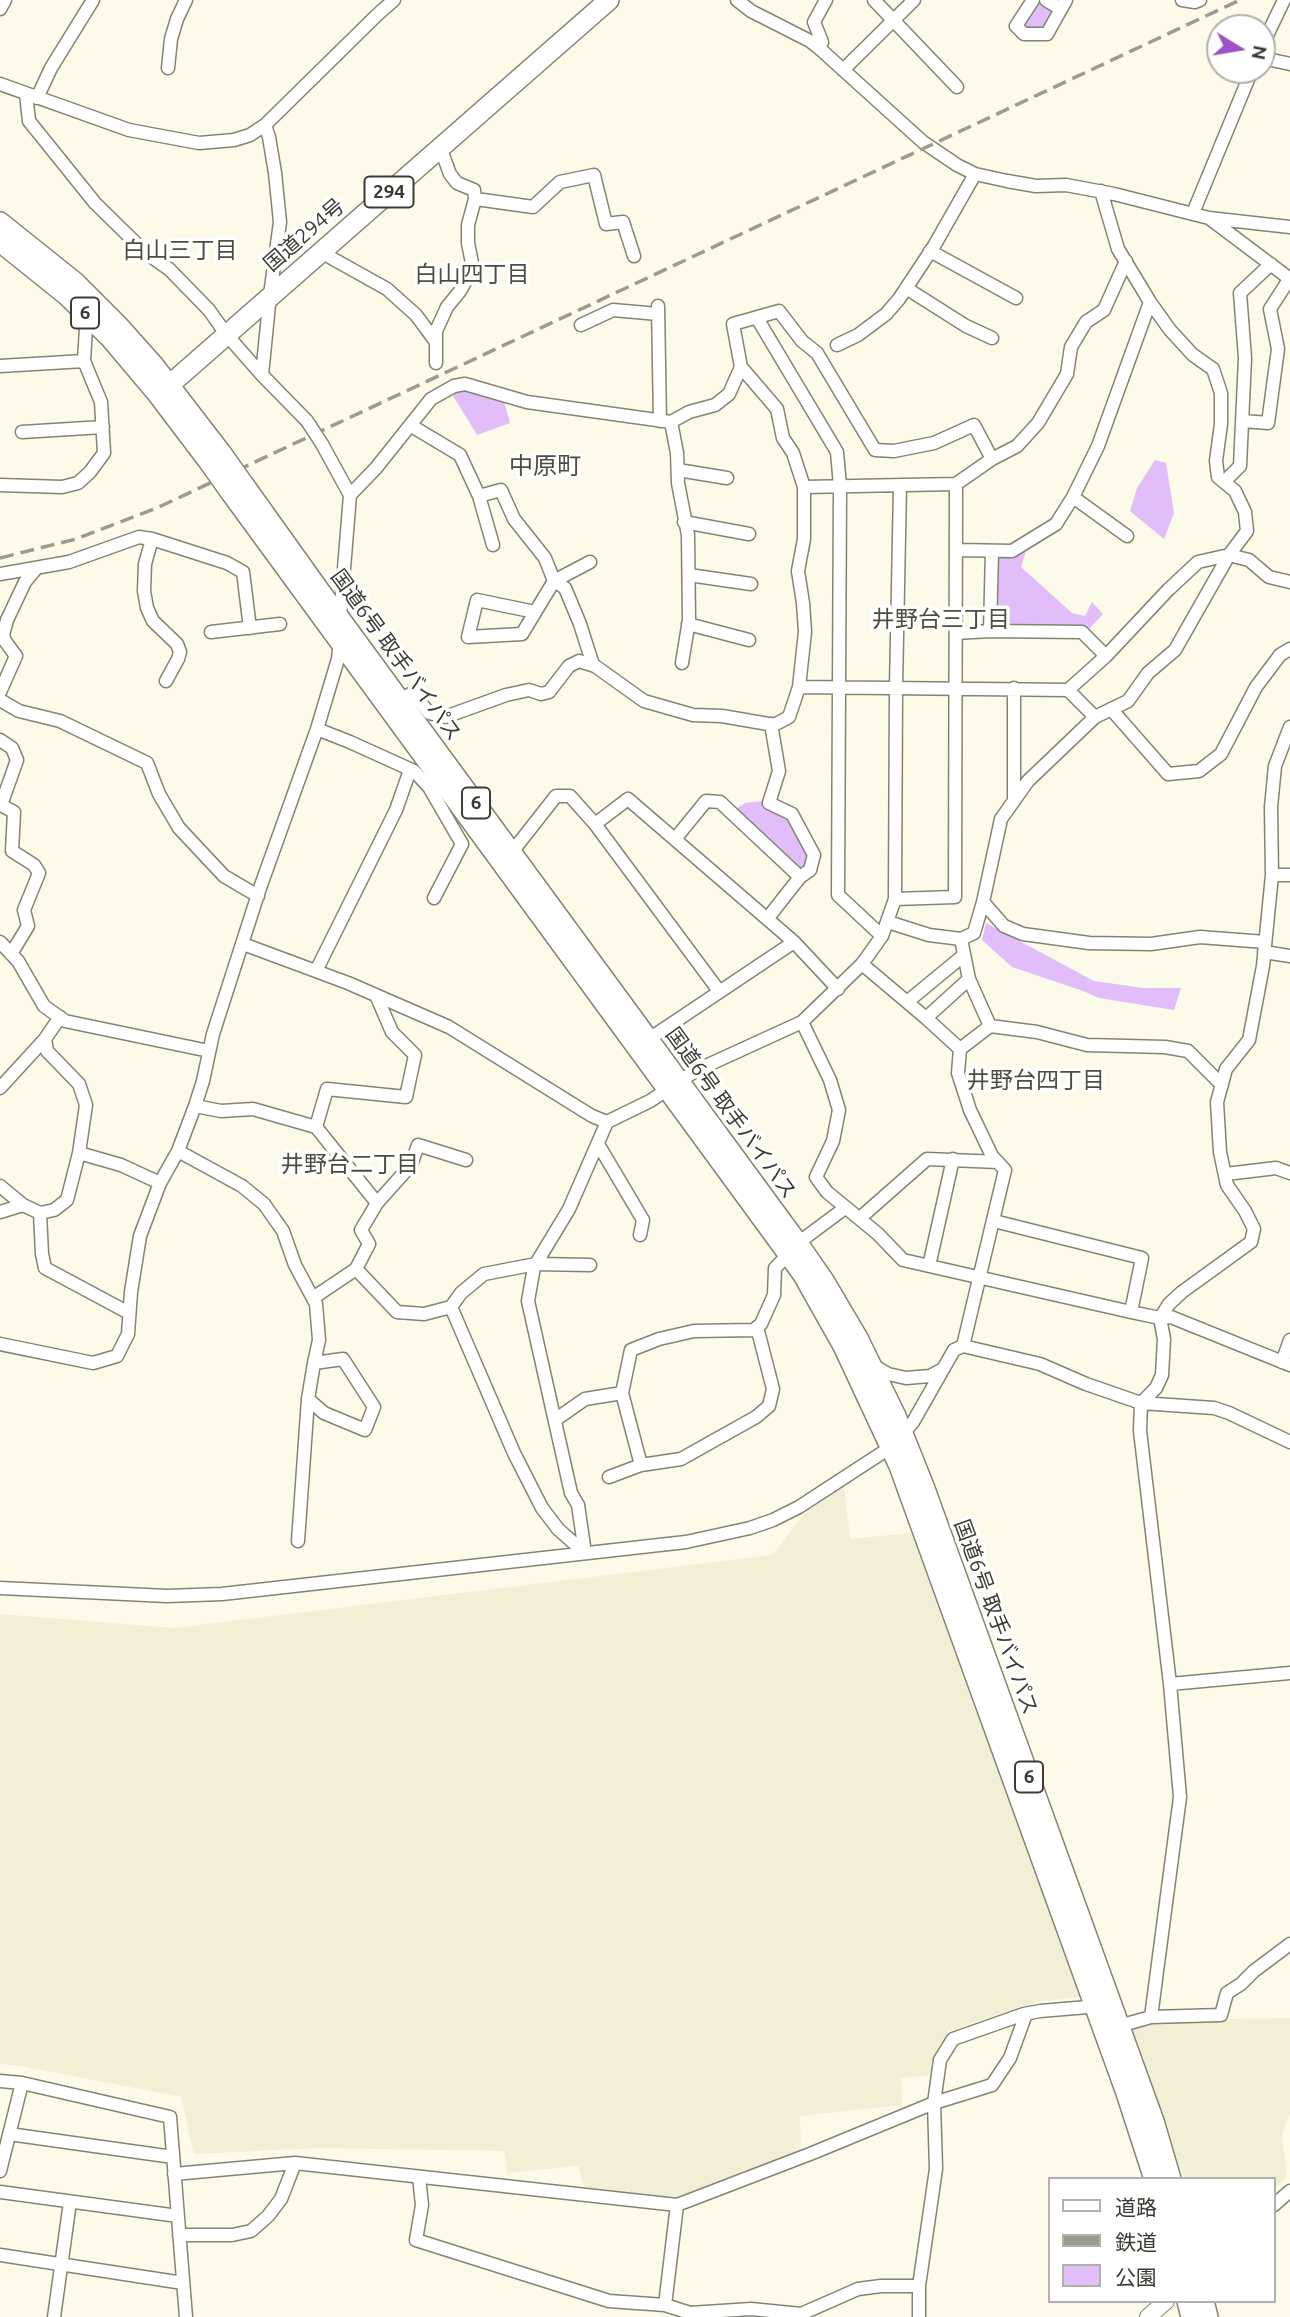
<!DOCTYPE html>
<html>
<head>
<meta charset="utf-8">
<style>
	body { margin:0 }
	#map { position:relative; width:1290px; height:2317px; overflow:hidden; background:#fcfae8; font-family:Ubuntu,"Noto Sans JP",sans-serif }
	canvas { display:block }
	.legend { position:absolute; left:1048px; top:2177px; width:228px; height:126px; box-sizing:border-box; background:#fff; border:2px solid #b1b0ad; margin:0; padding:9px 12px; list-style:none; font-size:21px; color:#3b3a33 }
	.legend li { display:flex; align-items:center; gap:14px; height:35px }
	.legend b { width:35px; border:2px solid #b1b0ad }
	.north { position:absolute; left:1206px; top:14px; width:70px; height:70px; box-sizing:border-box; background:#fff; border:2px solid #b1b0ad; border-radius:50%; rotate:101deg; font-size:19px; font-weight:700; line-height:28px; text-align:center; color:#3b3a33 }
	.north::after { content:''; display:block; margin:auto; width:24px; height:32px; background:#9d52c5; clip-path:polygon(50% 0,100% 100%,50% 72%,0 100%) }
</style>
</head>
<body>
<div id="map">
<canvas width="1290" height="2317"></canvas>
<ul class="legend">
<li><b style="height:9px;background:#fff"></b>道路</li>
<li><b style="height:9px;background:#9c9b8e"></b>鉄道</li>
<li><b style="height:19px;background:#e1bdf9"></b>公園</li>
</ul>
<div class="north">N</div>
</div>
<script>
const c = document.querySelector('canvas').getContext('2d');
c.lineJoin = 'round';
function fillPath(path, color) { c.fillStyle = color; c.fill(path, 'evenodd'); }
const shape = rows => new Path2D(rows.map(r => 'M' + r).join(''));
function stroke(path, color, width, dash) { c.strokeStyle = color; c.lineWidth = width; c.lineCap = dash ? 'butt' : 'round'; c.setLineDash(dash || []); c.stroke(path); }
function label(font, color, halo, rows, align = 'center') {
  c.font = font + ' Ubuntu,"Noto Sans JP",sans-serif'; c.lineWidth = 7; c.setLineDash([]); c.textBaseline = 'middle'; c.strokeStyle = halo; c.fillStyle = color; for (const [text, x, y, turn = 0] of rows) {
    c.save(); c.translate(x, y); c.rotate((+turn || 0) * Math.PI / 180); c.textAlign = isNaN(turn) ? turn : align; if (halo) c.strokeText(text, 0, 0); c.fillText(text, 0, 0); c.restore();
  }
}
fillPath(shape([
	[844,1486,850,1539,911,1533,1080,1997,1037,2002,948,2031,931,2075,901,2078,902,2105,800,2116,801,2151,678,2197,617,2193,584,2187,578,2166,508,2173,504,2151,320,2148,194,2154,181,2097,21,2066,0,2064,0,1614,174,1628,772,1555,805,1513],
	[1290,2018,1290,2113,1282,2135,1287,2177,1274,2188,1274,2179,1185,2179,1182,2169,1178,2168,1172,2147,1130,2027,1157,2020]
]), '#f1efd6');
fillPath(shape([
	[1041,3,1052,8,1053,14,1045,29,1027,29,1023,24,1038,4],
	[455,386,502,395,510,423,477,435,449,389],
	[1155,460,1166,463,1174,513,1164,539,1130,511,1137,488],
	[1032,532,1021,567,1072,613,1085,616,1092,602,1103,614,1089,629,995,626,999,555],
	[763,801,790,811,814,855,800,877,733,811,745,803],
	[986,923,1094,981,1143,988,1181,988,1174,1010,1099,998,1083,991,1012,967,982,940]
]), '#e1bdf9');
const minor = shape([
	[737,0,751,11,810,41,819,48,923,142,957,165,975,174,1007,181,1036,186,1066,185,1114,194,1209,218,1290,279],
	[874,0,957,87],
	[1033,0,1016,26,1024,34,1047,34,1066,0],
	[1046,0,1061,9],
	[1182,0,1195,2,1200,0],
	[0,9,5,0],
	[1262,46,1284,0],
	[819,48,822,42,814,22,826,0],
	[1262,58,1290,64],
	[168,68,171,39,177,19,186,0],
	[843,70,914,0],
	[0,84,129,130,199,143,234,140,250,135,265,125,377,15,394,0],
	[26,94,29,121,95,203,146,253,169,269,209,310,226,334,262,375,307,421],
	[37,98,51,68,93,0],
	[440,147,450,174,457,183,474,190,475,199,483,200,533,207,560,182,594,175,606,224,623,222,634,256],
	[1193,213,1252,70],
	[1209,218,1290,227],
	[319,251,387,289,416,315,436,342],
	[930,251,1016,298],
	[906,288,966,326,992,338],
	[658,306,660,421],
	[757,318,837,452,840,486,838,895,882,936],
	[581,325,613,310,658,314],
	[837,345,858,335,886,314,899,299,934,246,975,174],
	[436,363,436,331,447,307,460,291,468,277,472,263,468,243,468,225,475,199],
	[0,366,84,361],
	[741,367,777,409,783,438,793,453,804,487,956,484,992,459,1017,446,1038,423,1067,374,1071,347,1086,322,1104,310,1126,261],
	[262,375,270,295,280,222,275,173,269,137,265,125],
	[1243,421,1268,423,1278,349,1270,309,1290,278],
	[671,422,677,453,678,483,688,535,689,620,682,663],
	[410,425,460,455,479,496,493,545],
	[22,432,103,427],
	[322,444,350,495,340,618],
	[678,470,727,478],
	[1224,482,1240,466,1245,358,1240,293,1271,264],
	[0,485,62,487,78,483,90,472,104,453,101,402,84,361,86,327,91,319],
	[350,495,376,468,431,399,454,386,465,384,527,402,671,422,689,412,715,405,729,394,741,367,733,324,779,311,802,341,817,353,875,450,894,451,934,443,974,425,992,459],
	[479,496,501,490,514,519,545,558,554,581,522,634,468,637,477,600,535,612],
	[1073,497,1127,536],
	[684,522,749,534],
	[152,539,145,564,144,591,147,608,153,621,177,644,180,652,178,659,166,681],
	[957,550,1012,551,1056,524,1073,497,1098,446,1150,302],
	[590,562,554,581,565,588,580,624,593,665],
	[0,574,69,562,139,537,152,539,227,563,243,572,250,628],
	[689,575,751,584],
	[688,624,749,640],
	[990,631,992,551],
	[211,632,280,624],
	[956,633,990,631,1082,632,1106,656],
	[799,687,805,632,803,603,798,571,804,539,804,487],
	[1014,688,1014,800],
	[1068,690,1095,717],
	[0,692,16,656,5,641,3,635,7,620,25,582,35,570],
	[399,699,413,693,429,713,445,717,506,695,529,690,541,694,549,692,569,666,579,661,595,666,644,701,693,715,722,716,774,725,789,717,799,687,1068,690,1106,656,1168,590,1198,562,1229,555,1247,531,1245,512,1235,491,1218,477,1216,461,1221,424,1221,393,1213,369,1193,355,1170,330,1150,302,1118,249,1101,191],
	[0,700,19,711,60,721,147,763,159,794,179,828,224,876,258,896],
	[1111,709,1168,774,1199,771,1221,754,1256,687,1280,655,1290,649],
	[771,724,779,771,769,803,792,814,814,855,810,870,800,877],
	[317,729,350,742,414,771,429,787,440,780],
	[0,740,12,748,17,760,1,805,14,812,12,851,34,865,39,873,24,910,28,926,11,954],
	[429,787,462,844,434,898],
	[675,839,706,801,720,802,800,877,767,919],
	[512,852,556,796,570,796,595,824],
	[1272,875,1290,875],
	[895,899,955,897,956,484],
	[983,902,1004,926,1023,934,1089,943,1151,944,1200,937,1265,942],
	[888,922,929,935,961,939,974,933,983,902,1001,819,1028,781,1095,717,1128,701,1148,673,1175,650,1229,555,1249,560,1269,577,1290,582],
	[961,939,969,979,990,1026],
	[0,942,18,961,44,1006,65,1021,209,1051],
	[243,944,348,983,449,1027,592,1116,607,1122],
	[1264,952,1290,956],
	[862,964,926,1018,960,1049,958,1073,970,1110,992,1156,1005,1170,963,1346],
	[316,971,396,810,410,770],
	[719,991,595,824,628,799,794,942,838,989],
	[376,995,392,1032,415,1055,406,1097,327,1089,316,1127,377,1203,361,1230,369,1244,356,1269,397,1312,424,1314,451,1307,514,1453,542,1508,558,1529,585,1553],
	[907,1002,964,955],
	[60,1017,45,1039,47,1051,79,1084,86,1105,79,1153],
	[926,1018,969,979],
	[802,1022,830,1080,839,1110,833,1141,816,1177,827,1192,878,1234,903,1260,1131,1312,1160,1318,1171,1317,1290,1365],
	[649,1039,794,942],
	[960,1049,990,1026,1037,1032,1087,1045,1165,1047,1188,1051,1222,1085],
	[0,1088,45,1039],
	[195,1106,221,1111,253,1109,316,1127],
	[598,1144,643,1220,640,1235],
	[178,1151,242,1186,264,1204,283,1231,295,1265,316,1304,319,1340,314,1363,308,1399,324,1413,365,1430,374,1407,343,1359,314,1363],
	[1226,1174,1276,1168,1290,1173],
	[0,1186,23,1205,40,1213,54,1210,67,1200,79,1153,121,1165,160,1183],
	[377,1203,411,1165,418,1145,466,1160],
	[0,1212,23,1205],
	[40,1213,42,1254,45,1268,129,1313],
	[860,1218,927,1159,998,1162],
	[994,1221,1142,1258,1131,1312],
	[798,1243,845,1208],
	[929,1266,953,1159],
	[313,1298,356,1269],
	[451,1307,461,1293,484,1274,536,1264,590,1265],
	[0,1344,93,1363,117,1356,128,1334,131,1292,140,1236,160,1183,178,1151,195,1106,203,1081,213,1034,260,888,317,729,338,659,340,639],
	[1282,1362,1290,1340],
	[871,1364,888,1374,906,1378,930,1376,943,1369],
	[622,1393,641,1465,681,1459,756,1417,769,1406,773,1389,757,1327],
	[555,1420,585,1399,622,1393,631,1350,659,1339,694,1331,754,1330,761,1324,774,1295,775,1268,788,1255],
	[609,1477,641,1465],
	[298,1541,308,1399],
	[585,1553,578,1505,571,1493,528,1301,534,1267,569,1209,607,1122,650,1101,697,1070,802,1022,862,964,882,936,895,899,896,687,900,486],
	[0,1588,167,1596,222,1594,686,1542,750,1528,773,1520,799,1507,891,1447,913,1422,954,1350,963,1346,1040,1364,1086,1384,1141,1403,1214,1408,1229,1413,1290,1442],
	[1170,1684,1290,1673],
	[1026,2014,1010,2058,992,2085,934,2103,940,2060,953,2039,1024,2014,1040,2011,1100,2006],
	[1151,2017,1180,1797,1170,1684,1140,1431,1141,1403,1156,1388,1162,1375,1164,1339,1160,1318,1169,1304,1182,1292,1251,1242,1254,1229,1245,1211,1227,1185,1220,1152,1217,1102,1226,1069,1249,1040,1263,966,1272,875,1271,807,1275,766,1290,727],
	[1119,2026,1151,2017,1221,2015,1227,1993,1241,1984,1254,1971,1290,1944],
	[0,2081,22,2083,170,2117,186,2317],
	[9,2134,173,2157],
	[0,2171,22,2083],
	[174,2174,295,2163,677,2205,810,2154,934,2103,936,2169,919,2286,919,2317],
	[419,2177,422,2205,416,2240,609,2301,665,2305],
	[0,2192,178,2216],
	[677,2205,665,2305,690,2313,751,2309,801,2314,858,2289,881,2286,919,2286],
	[1274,2205,1290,2191],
	[179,2235,232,2235,251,2231,268,2216,281,2199,295,2163],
	[0,2255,183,2283],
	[54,2317,70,2202]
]);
const major = shape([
	[1148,2317,1166,2301]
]);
const highway = shape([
	[0,222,75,282,119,326,153,364,223,455],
	[0,242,66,295,110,338,158,395,208,461],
	[158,395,609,0],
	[245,486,325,598,798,1243,825,1282,858,1338,896,1416,924,1486,1154,2121,1171,2179],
	[230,492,771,1231,803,1275,843,1346,899,1466,1126,2093,1154,2179],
	[1187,2301,1191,2317],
	[1204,2301,1208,2317]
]);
stroke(minor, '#858473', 15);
stroke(major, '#858473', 18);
stroke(highway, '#858473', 22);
stroke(minor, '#fff', 12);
stroke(major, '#fff', 16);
stroke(highway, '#fff', 19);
stroke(shape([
	[0,558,76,539,159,507,1240,0]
]), '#9c9b8e', 3.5, [14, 7]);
const minorBridge = shape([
	[307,421,322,444]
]);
const highwayBridge = shape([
	[223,455,245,486],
	[208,461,230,492]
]);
stroke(minorBridge, '#858473', 15, []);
stroke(highwayBridge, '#858473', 22, []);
stroke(minorBridge, '#fff', 12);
stroke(highwayBridge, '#fff', 19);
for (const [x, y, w] of [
	[389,192,49],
	[85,313,28],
	[476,803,28],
	[1029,1777,28]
]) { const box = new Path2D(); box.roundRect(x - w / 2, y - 15.5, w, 31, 5); c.fillStyle = '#fff'; c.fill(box); stroke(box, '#3b3a33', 2); }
label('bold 19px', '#3b3a33', null, [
	["294",389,192],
	["6",85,313],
	["6",476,803],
	["6",1029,1777]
]);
label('21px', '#3b3a33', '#fff', [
	["国道294号",304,235,-41],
	["国道6号 取手バイパス",396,655,54],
	["国道6号 取手バイパス",731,1113,54],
	["国道6号 取手バイパス",996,1617,70]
]);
label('23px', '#4f4d3e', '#fff', [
	["白山三丁目",180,250],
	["白山四丁目",472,274],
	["井野台三丁目",941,619],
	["井野台四丁目",1036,1080],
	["井野台二丁目",350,1164]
]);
label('24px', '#4f4d3e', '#fff', [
	["中原町",545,466]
]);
</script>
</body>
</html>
